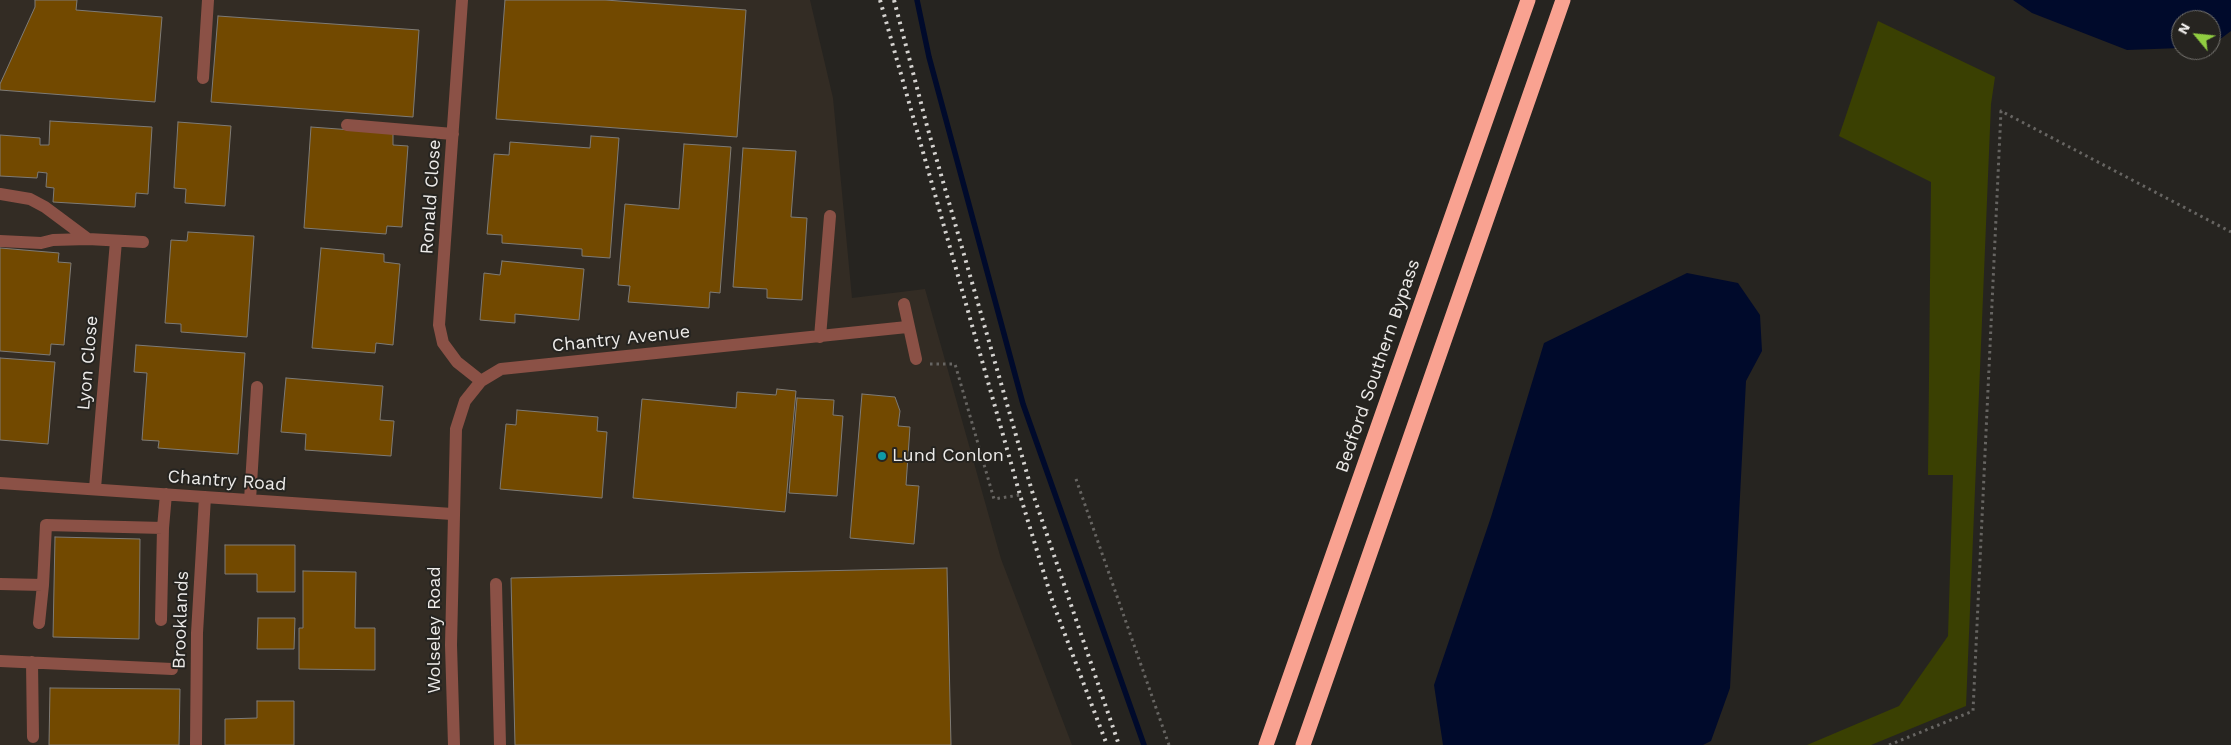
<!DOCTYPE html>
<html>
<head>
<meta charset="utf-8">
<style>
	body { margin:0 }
	#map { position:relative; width:2231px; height:745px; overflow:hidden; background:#262420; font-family:"Work Sans",sans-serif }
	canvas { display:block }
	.north { position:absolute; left:2171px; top:10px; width:50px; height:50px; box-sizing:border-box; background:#262420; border:1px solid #767470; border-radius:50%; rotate:298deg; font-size:14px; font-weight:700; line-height:20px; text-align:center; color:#edebe9 }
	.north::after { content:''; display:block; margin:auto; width:18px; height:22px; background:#90cd41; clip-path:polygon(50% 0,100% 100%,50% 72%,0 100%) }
</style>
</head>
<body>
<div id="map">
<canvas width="2231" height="745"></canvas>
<div class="north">N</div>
</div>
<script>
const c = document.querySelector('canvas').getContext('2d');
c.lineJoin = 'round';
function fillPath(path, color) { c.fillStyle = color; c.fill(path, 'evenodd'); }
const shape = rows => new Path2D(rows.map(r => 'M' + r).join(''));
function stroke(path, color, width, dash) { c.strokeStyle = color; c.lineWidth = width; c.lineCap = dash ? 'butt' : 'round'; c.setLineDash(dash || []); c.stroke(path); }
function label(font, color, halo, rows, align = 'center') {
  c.font = font + ' "Work Sans",sans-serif'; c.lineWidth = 4; c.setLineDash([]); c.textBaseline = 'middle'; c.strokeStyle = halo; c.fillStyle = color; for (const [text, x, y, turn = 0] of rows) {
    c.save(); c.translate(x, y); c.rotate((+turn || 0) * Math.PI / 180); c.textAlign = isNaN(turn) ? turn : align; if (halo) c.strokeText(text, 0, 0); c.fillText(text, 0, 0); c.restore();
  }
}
fillPath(shape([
	[0,0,810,0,833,98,852,298,925,289,1001,559,1072,745,0,745]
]), '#332c24');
fillPath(shape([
	[1878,21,1995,77,1991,104,1966,706,1871,745,1807,745,1899,706,1948,636,1953,475,1928,475,1931,182,1839,136]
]), '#3a4002');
fillPath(shape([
	[2013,0,2231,0,2231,31,2211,46,2211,20,2181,20,2181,48,2127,50,2032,13],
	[1687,273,1738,283,1760,315,1762,351,1746,381,1730,688,1711,741,1703,745,1443,745,1434,685,1491,517,1544,343]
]), '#000a2b');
stroke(shape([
	[917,0,929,57,1023,404,1144,745]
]), '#000a2b', 5.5);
const building = shape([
	[35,0,77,0,76,10,162,17,155,102,0,90,0,84,35,7,35,0],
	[505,0,605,0,746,10,737,137,496,119,505,0],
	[218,16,419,30,413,117,211,102,218,16],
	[50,121,152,127,148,194,136,193,135,207,53,202,54,188,46,187,47,173,38,172,37,178,0,176,0,135,40,138,40,145,49,145,50,121],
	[178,122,231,126,225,206,185,203,186,189,174,188,178,122],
	[311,127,393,133,393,145,408,146,402,227,387,226,386,234,304,228,311,127],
	[591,136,619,138,610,258,582,256,582,249,502,243,502,235,487,234,494,154,509,155,510,142,590,148,591,136],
	[684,144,731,147,720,293,710,292,709,308,628,302,630,286,618,285,625,204,679,209,684,144],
	[743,148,796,151,791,217,807,218,802,300,767,298,767,289,733,287,743,148],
	[188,232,254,236,247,337,181,332,181,324,165,323,171,240,187,241,188,232],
	[0,248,59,253,58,262,71,263,64,345,51,344,50,355,0,351,0,248],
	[321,248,384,254,384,262,400,264,393,345,376,343,375,353,312,348,321,248],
	[502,261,584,269,579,320,515,314,515,323,480,320,484,273,500,275,502,261],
	[136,345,245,353,238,454,158,448,159,441,142,440,147,373,134,372,136,345],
	[0,358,55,362,48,444,0,440,0,358],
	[286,378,383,386,380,420,394,421,391,456,305,450,306,434,281,432,286,378],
	[777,389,796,391,785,512,633,498,642,399,736,408,737,392,776,395,777,389],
	[862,394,895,397,900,411,898,426,910,427,906,485,919,486,914,544,850,538,862,394],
	[797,398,834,400,833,415,843,416,837,496,789,493,797,398],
	[517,410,598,417,597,431,607,432,602,498,500,489,506,424,516,425,517,410],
	[55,537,140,539,139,639,53,637,55,537],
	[225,545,295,545,295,592,257,592,257,574,225,574,225,545],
	[947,568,951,745,515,745,511,578,947,568],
	[303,571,356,572,355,628,375,628,375,670,299,669,299,628,303,628,303,571],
	[258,618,295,618,294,649,257,649,258,618],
	[50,688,180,689,179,745,49,745,50,688],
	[257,701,294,701,294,745,225,745,225,719,257,718,257,701]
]);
fillPath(building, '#724900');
stroke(building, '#7e7b76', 1);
stroke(shape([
	[930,364,955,364,994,499,1020,495],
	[1076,479,1169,745],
	[1889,745,1973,711,2001,111,2231,232]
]), '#676562', 3, [2.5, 4]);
stroke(shape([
	[462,0,439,325,443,343,457,362,481,381],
	[203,78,208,0],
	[347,125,453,134],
	[0,194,30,199,45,207,88,239],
	[0,241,41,243,53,240,88,239,143,242],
	[904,304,916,359],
	[820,337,830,216],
	[0,483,452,514],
	[95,488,116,241],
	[250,500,257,387],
	[163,528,166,494],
	[0,584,43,585,46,525,163,528,161,620],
	[496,584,500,745],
	[39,623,43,585],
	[0,661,172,669],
	[32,662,33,737],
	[196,745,197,633,205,497],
	[454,745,451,645,456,429,465,401,481,381,501,369,907,327]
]), '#8b5146', 12);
stroke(shape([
	[1266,745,1528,0],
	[1303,745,1563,0]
]), '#f9a291', 15);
stroke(shape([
	[880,0,1020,495,1053,603,1107,745],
	[894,0,927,126,1032,491,1119,745]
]), '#d5d3d0', 4, [2.5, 5]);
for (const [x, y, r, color] of [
	[882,456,5,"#0f9aa8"]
]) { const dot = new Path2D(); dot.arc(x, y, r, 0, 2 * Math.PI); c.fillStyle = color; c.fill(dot); stroke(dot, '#262420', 2); }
label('18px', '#edebe9', '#262420', [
	["Ronald Close",431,197,-86],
	["Chantry Avenue",621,339,-6],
	["Lyon Close",88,363,-85],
	["Bedford Southern Bypass",1378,366,-71],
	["Chantry Road",227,481,4],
	["Brooklands",181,620,-88],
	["Wolseley Road",435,630,-90]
]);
label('18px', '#edebe9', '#262420', [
	["Lund Conlon",892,456]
], 'left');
</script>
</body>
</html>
